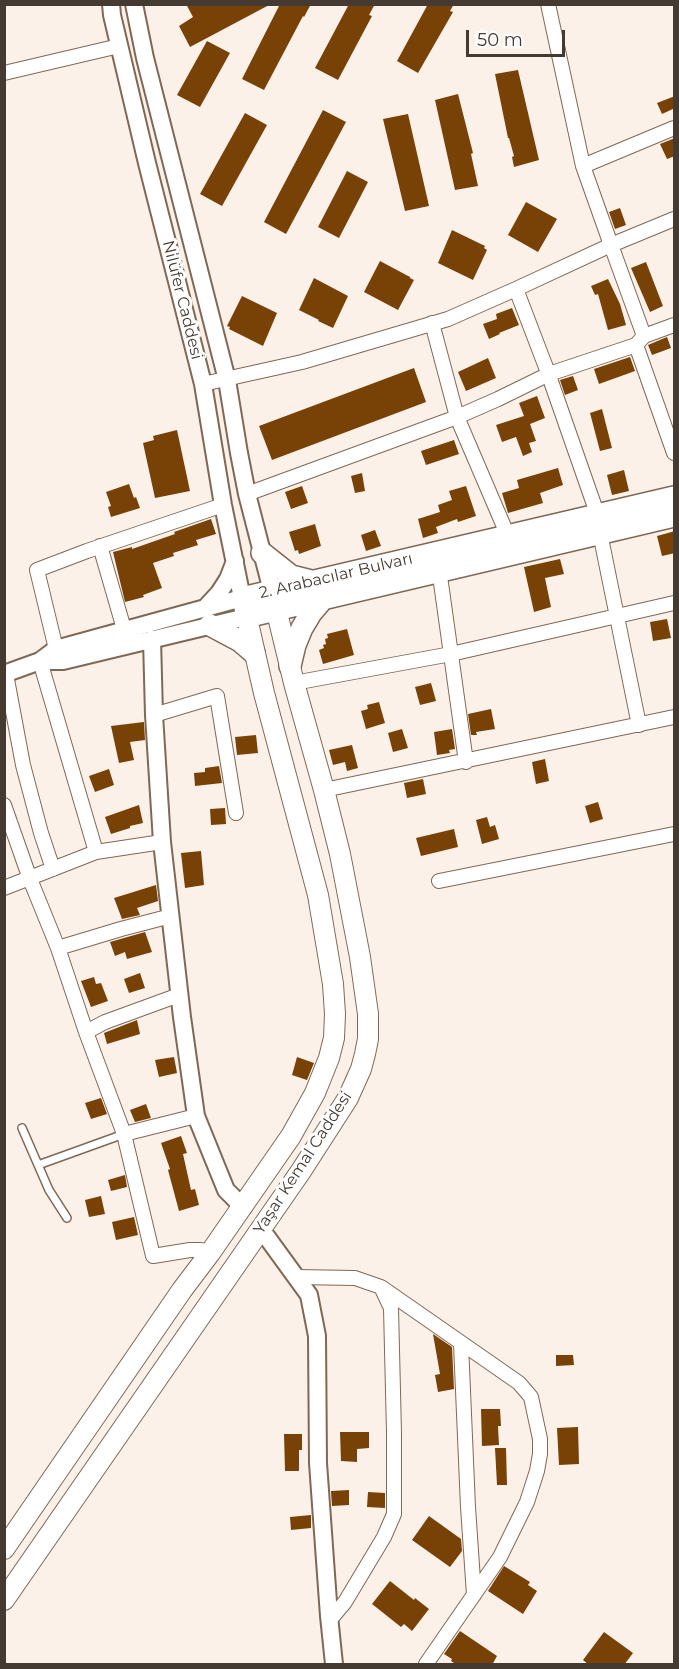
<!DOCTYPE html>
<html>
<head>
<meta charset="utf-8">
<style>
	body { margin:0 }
	#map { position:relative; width:679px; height:1669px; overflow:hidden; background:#fcf1e8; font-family:Montserrat,sans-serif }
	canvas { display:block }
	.frame { position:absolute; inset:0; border:6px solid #453a32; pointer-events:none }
	.scale { position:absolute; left:466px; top:30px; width:99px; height:27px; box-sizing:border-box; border:3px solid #453a32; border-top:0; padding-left:8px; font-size:18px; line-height:21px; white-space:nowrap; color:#453a32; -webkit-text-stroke:4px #fff; paint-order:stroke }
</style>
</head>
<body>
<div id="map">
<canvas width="679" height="1669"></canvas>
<div class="frame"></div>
<div class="scale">50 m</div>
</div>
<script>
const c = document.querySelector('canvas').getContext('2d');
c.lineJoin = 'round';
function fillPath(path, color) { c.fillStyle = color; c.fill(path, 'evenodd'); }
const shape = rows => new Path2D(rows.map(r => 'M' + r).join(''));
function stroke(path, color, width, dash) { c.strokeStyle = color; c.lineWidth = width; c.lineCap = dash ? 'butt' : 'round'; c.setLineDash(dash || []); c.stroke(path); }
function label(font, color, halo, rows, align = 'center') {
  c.font = font + ' Montserrat,sans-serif'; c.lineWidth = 6; c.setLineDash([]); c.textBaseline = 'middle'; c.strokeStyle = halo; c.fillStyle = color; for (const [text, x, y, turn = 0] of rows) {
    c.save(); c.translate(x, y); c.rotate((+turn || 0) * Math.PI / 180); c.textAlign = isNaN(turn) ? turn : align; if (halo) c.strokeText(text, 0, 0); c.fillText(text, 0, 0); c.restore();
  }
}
fillPath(shape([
	[186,4,271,4,190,47,179,26,193,17],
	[280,4,311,4,304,17,303,16,264,90,242,79],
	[349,4,375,4,369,15,372,16,338,80,315,68],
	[428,4,454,4,450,11,453,12,418,73,397,61],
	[207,41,230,53,200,107,177,95],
	[518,70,539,160,514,167,512,157,514,156,509,138,508,138,495,74],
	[458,94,473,153,471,154,478,186,455,190,435,100],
	[675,96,675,108,662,114,657,103],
	[323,110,346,122,286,234,264,222],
	[245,113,267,125,222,206,200,194],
	[408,114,429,206,405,211,383,119],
	[675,138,675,156,667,159,660,144],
	[347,171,368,182,339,238,318,227],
	[526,202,557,219,538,252,508,235],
	[620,208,626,225,615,229,609,212],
	[452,230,485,246,484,248,487,250,473,280,438,263],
	[380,261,410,277,410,278,414,280,398,310,364,292],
	[646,262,663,306,650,312,631,268],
	[314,278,348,296,333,328,318,321,319,320,299,310],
	[608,279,620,304,626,325,608,330,598,294,595,295,591,286],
	[242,296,277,313,263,346,229,329,230,327,227,326],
	[512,308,519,325,499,333,500,334,489,339,483,324,497,319,496,314],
	[667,337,671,348,652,355,648,345],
	[630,357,635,371,599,384,594,369],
	[488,358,496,378,466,391,458,372],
	[414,368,426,402,272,460,259,426],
	[573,376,578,390,565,395,560,380],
	[537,396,545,418,530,424,536,441,529,443,532,452,523,456,516,437,502,442,496,425,524,416,519,403],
	[602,409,612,448,600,451,590,413],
	[177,430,190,491,155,498,143,443,154,440,153,436],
	[454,440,459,454,426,465,421,451],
	[558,468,563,485,540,493,543,503,508,513,502,493,519,488,517,480],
	[624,470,629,491,612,495,607,475],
	[362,473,365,491,355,493,351,476],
	[129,484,134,498,136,497,140,508,111,517,108,507,111,506,106,492],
	[302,486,308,503,291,509,285,492],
	[466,486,476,516,458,522,457,519,436,527,438,533,423,538,418,519,440,512,438,505,452,500,449,491],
	[211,519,216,534,196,540,198,545,173,553,174,556,153,563,162,588,143,595,144,597,125,602,113,552,132,547,132,549,175,534,174,532],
	[315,524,321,546,299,554,298,550,295,551,289,532],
	[375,530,381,546,366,551,361,535],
	[675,531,675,553,662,556,657,536],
	[560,559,564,574,545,578,551,607,534,612,524,567],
	[667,619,671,638,653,641,650,622],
	[347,629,354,655,323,664,319,650,324,648,323,645,326,644,325,639,328,638,327,634],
	[431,683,436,701,420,705,415,687],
	[379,702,385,723,366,729,361,711,368,709,367,705],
	[491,709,495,729,476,732,477,735,471,735,468,714],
	[144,722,145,740,130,742,134,760,119,763,111,726],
	[402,729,408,748,393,752,388,733],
	[452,729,455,749,449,750,450,753,437,755,434,732],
	[256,735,258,753,237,755,235,737],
	[352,745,358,768,347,771,345,762,333,765,329,750],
	[545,759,549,781,536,784,532,762],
	[219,766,222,783,195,786,194,773,205,772,205,768],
	[109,769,114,785,95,792,89,776],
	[423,779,426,794,407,798,404,783],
	[598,802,603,819,590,823,585,806],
	[139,805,143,823,130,826,130,828,111,834,105,817],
	[225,808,226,824,211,825,210,809],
	[487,817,490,827,495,825,499,839,482,844,476,820],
	[454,829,458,847,421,856,416,838],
	[201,851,204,885,185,888,181,853],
	[156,885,158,901,137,908,140,915,122,919,114,898],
	[145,932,152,952,127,959,125,952,115,956,110,942],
	[140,973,145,988,129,993,124,979],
	[94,977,96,984,101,983,108,1001,91,1007,81,981],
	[137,1020,140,1034,107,1044,104,1033],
	[174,1057,177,1073,159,1077,155,1060],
	[297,1057,314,1063,307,1080,292,1075],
	[101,1098,107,1114,91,1119,85,1103],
	[146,1104,151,1118,135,1122,130,1110],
	[181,1136,187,1153,183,1154,191,1190,195,1189,199,1205,179,1211,168,1170,170,1169,161,1143],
	[125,1175,127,1187,111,1191,108,1180],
	[101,1196,105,1214,89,1217,85,1200],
	[134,1217,138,1235,116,1240,112,1222],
	[433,1334,452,1347,454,1389,438,1392,435,1375,440,1374],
	[556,1355,573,1355,574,1365,556,1366],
	[481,1409,500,1409,501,1426,498,1426,499,1445,482,1446],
	[578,1427,579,1464,559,1465,557,1428],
	[340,1432,369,1432,369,1448,357,1449,357,1462,341,1461],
	[284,1434,302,1434,302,1450,299,1450,299,1471,285,1471],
	[495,1448,506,1448,507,1485,497,1485],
	[349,1490,349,1505,332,1506,331,1491],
	[368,1492,385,1493,385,1508,367,1507],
	[311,1515,311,1528,291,1530,290,1517],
	[429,1516,461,1539,462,1551,450,1567,412,1540],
	[504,1566,530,1582,528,1585,537,1591,523,1614,488,1591],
	[390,1581,414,1600,415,1598,429,1609,412,1631,404,1624,401,1627,372,1604],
	[460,1631,497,1656,492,1665,457,1665,451,1661,452,1659,444,1654],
	[604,1632,633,1653,624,1665,589,1665,583,1660]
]), '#784105');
const service = shape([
	[22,1128,49,1190,67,1218],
	[38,1165,124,1134]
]);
const minor = shape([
	[4,73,119,46],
	[583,166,674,128],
	[674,219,611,245,644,336,636,345,674,453],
	[516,289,547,370,598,516,600,533,639,725],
	[432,323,457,417,508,536],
	[644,336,674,325],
	[203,384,302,362,448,319,516,289,611,245,583,166,548,4],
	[247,494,457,417,498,399,549,374,636,345],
	[100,546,124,629],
	[440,576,466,762],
	[56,649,37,570,87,551,223,505],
	[40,661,96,852],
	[6,674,23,765,41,833,53,869],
	[294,683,451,654,674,603],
	[154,715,217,696,236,813],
	[324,790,674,717],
	[4,805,30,879,58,948,86,1032,124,1134,153,1256,190,1250,201,1250,210,1253],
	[439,881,674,834],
	[4,888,96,852,162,842],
	[58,948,121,929,171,916],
	[86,1032,105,1022,179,995],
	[124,1134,196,1116],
	[296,1277,355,1278,381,1287,519,1383,531,1397,540,1439,540,1454,537,1471,527,1502,500,1557,426,1664],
	[461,1344,468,1507,474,1595],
	[329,1621,345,1602,384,1537,394,1514,394,1433,391,1308,382,1289]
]);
const tertiary = shape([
	[134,4,145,58,227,380,239,453,247,494,272,591],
	[206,607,219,593,228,579,235,561],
	[152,639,154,715,162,842,182,1017,196,1116,226,1190,243,1207],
	[40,661,63,661,246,617],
	[4,674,40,661,56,649,242,598,223,505,203,384,147,163,112,15,111,4],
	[261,1229,309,1295,317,1336,318,1463,329,1616,334,1664]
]);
const secondary = shape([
	[4,1549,182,1290,210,1253,291,1136,315,1093,329,1058,334,1038,335,1014,333,984,318,895,264,693,243,601],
	[4,1600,301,1171,348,1098,361,1069,365,1054,368,1039,368,1014,360,957,340,854,324,790,294,683,273,596]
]);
const primary = shape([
	[262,553,291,576,311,581],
	[242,598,674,497],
	[246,617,674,516],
	[210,625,240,641,254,653],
	[290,666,295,645,302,628,311,613,323,599]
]);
stroke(service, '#806856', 10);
stroke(minor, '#806856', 16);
stroke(tertiary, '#806856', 20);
stroke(secondary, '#806856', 22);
stroke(primary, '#806856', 24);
stroke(service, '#fff', 7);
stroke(minor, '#fff', 14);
stroke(tertiary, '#fff', 16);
stroke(secondary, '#fff', 20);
stroke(primary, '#fff', 21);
label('16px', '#453a32', '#fff', [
	["Nilüfer Caddesi",182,300,76],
	["2. Arabacılar Bulvarı",336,576,-13],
	["Yaşar Kemal Caddesi",303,1163,-57]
]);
</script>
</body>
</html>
